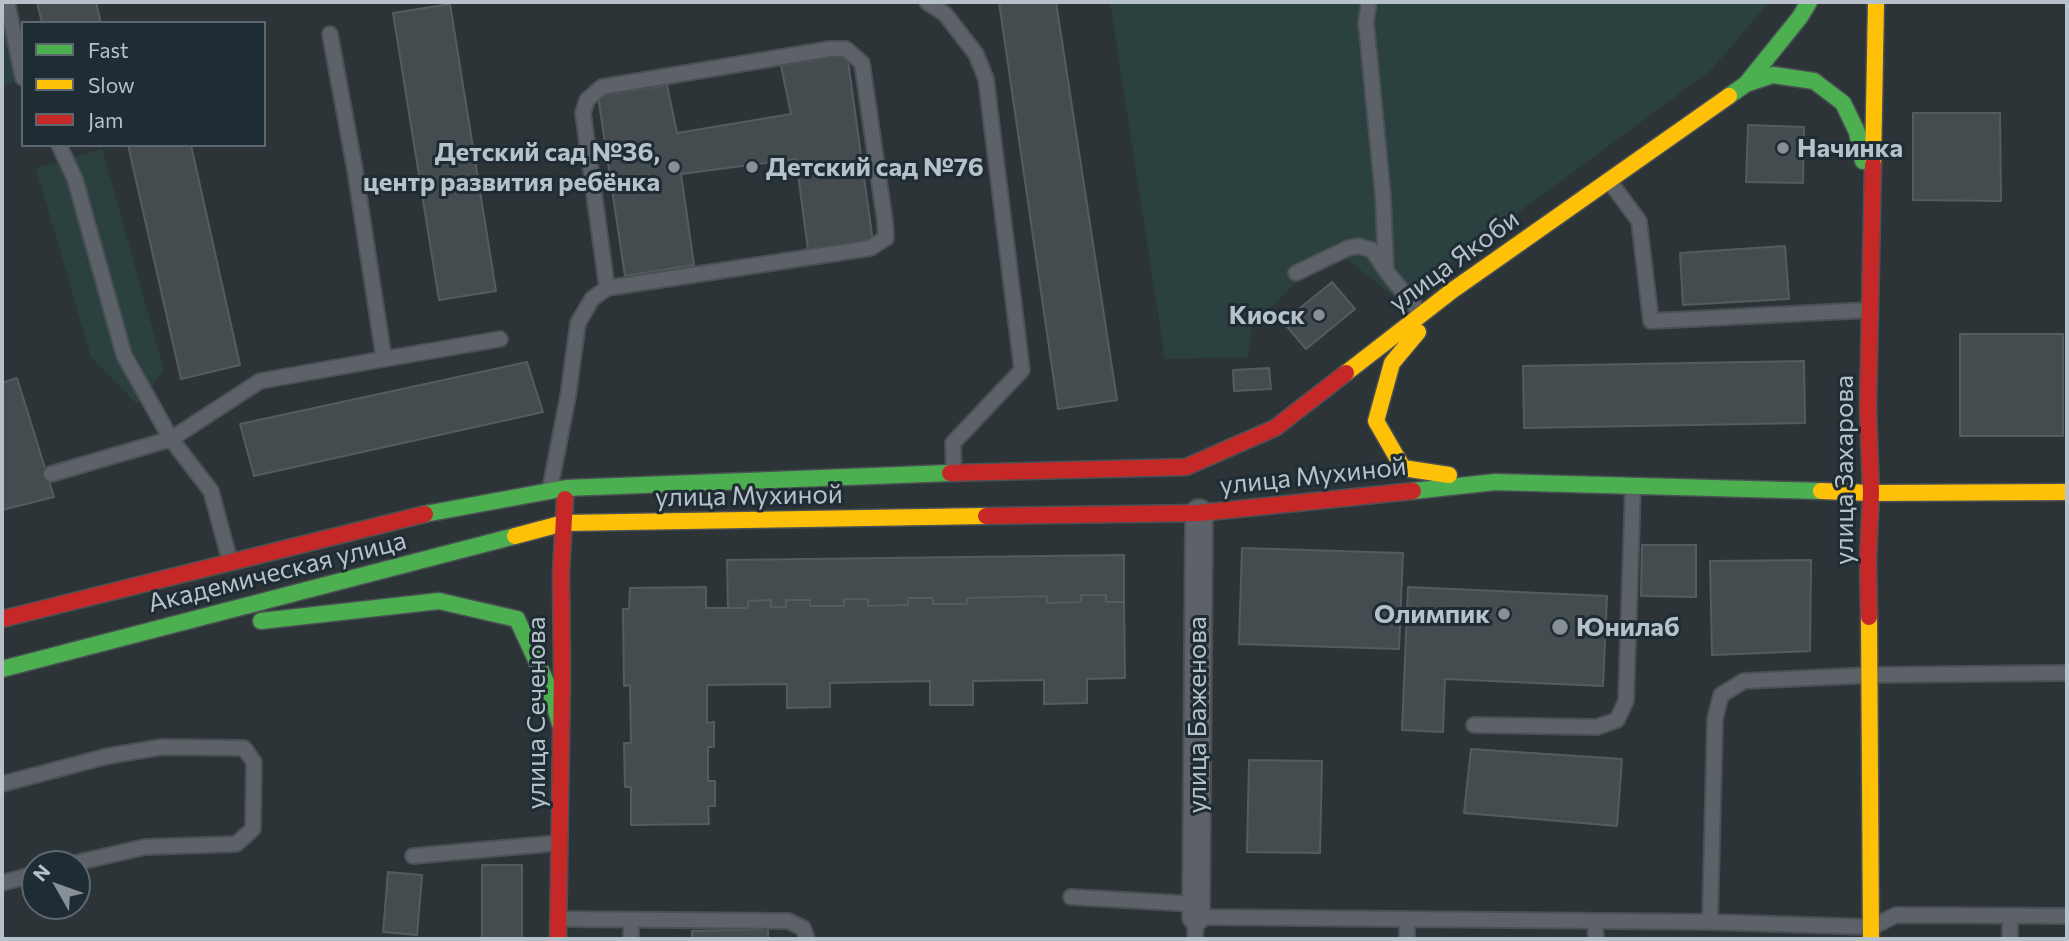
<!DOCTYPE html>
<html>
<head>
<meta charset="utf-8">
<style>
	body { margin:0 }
	#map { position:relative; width:2069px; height:941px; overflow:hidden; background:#2c3438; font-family:Commissioner,sans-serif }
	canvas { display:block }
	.frame { position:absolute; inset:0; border:4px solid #b7c1c9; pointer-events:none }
	.legend { position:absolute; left:21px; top:21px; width:245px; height:126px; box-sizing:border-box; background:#1f2c34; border:2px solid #5c6870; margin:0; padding:9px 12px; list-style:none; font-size:21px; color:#b7c1c9 }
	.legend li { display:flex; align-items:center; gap:14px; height:35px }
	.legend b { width:35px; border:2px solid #5c6870 }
	.north { position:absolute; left:21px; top:850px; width:70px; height:70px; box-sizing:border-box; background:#1f2c34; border:2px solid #5c6870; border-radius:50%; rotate:310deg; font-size:19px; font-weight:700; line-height:28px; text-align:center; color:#b7c1c9 }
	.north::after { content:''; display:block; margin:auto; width:24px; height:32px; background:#869096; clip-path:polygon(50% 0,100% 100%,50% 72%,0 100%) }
</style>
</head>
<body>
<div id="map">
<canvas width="2069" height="941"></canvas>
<div class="frame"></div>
<ul class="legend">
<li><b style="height:9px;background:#4caf50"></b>Fast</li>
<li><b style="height:9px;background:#ffc107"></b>Slow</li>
<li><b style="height:9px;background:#c62828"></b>Jam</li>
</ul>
<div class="north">N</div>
</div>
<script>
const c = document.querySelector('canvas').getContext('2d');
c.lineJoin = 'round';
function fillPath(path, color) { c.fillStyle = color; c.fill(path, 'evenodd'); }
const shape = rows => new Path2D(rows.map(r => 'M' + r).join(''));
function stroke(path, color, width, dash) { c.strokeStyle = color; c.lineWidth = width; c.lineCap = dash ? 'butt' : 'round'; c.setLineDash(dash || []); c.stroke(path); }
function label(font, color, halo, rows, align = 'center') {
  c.font = font + ' Commissioner,sans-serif'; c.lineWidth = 6; c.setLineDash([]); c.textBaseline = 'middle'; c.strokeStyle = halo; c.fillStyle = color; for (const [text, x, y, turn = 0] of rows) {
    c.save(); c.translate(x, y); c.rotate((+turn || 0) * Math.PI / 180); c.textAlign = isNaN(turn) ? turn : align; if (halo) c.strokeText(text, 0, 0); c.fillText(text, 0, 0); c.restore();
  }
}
fillPath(shape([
	[2,2,23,78,2,86],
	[1110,2,1769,2,1711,70,1399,301,1332,247,1252,326,1248,357,1165,359],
	[102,149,164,370,137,404,91,357,36,168]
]), '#2b413f');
const building = shape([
	[37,2,96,2,101,23,42,23,37,2],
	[999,2,1056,2,1117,400,1058,409,999,2],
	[450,4,496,291,439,300,393,13,450,4],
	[847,54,873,242,808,250,796,159,681,174,694,265,625,276,598,96,667,85,677,133,791,114,781,66,847,54],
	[1913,113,2000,113,2001,201,1913,200,1913,113],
	[1748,125,1804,127,1803,183,1746,182,1748,125],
	[128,145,191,145,240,365,181,379,128,145],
	[1785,246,1789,299,1683,305,1680,253,1785,246],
	[1332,282,1355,309,1306,349,1283,322,1332,282],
	[1960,334,2063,334,2063,436,1960,436,1960,334],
	[1804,361,1805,423,1524,428,1523,366,1804,361],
	[527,362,543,412,254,476,240,424,527,362],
	[1269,368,1271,389,1234,391,1233,370,1269,368],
	[17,378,54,497,2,510,2,383,17,378],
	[1642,545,1696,545,1696,597,1641,596,1642,545],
	[1242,548,1403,553,1399,649,1239,644,1242,548],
	[1124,555,1124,602,1106,602,1106,595,1081,595,1081,602,1047,603,1047,596,967,598,967,604,933,604,933,598,909,598,908,605,868,606,868,599,844,599,844,606,810,606,810,600,786,600,786,607,771,607,771,600,748,601,748,608,728,608,727,560,1124,555],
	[1811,560,1810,651,1712,655,1710,561,1811,560],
	[706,587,706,608,748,608,748,601,771,600,771,607,786,607,786,600,810,600,810,606,844,606,844,599,868,599,868,606,908,605,909,598,933,598,933,604,967,604,967,598,1047,596,1047,603,1081,602,1081,595,1106,595,1106,602,1124,602,1125,678,1087,679,1087,703,1044,704,1044,680,973,681,973,705,930,705,930,681,830,683,830,707,787,708,787,684,707,685,707,723,714,722,714,747,708,747,708,781,715,781,715,806,708,806,709,824,631,825,631,787,625,787,624,743,631,743,630,685,624,686,623,609,629,609,630,588,706,587],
	[1408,587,1607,596,1603,686,1445,679,1443,732,1402,730,1408,587],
	[1471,749,1622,759,1617,826,1464,813,1471,749],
	[1249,760,1322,761,1320,853,1247,852,1249,760],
	[482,865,522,865,522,939,482,939,482,865],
	[388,872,422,875,417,935,383,932,388,872],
	[768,929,768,939,692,939,692,931,768,929]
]);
fillPath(building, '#454c50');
stroke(building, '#545c60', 2);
const lane = shape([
	[7,2,23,78],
	[927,2,945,14,976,54,986,79,1022,370,953,443,954,471],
	[1369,2,1366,22,1383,196,1386,271,1421,314],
	[1610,182,1639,221,1651,321,1869,310],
	[1296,273,1348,248,1359,246,1372,250,1385,269],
	[384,359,500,339],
	[51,474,171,439,124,355,75,179,59,145],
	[550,489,568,396,578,323,592,299,607,288,583,113,587,100,602,87,830,49,846,49,862,63,885,222,886,238,870,248,607,288],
	[230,561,211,491,171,439,260,381,384,359,355,170,330,34],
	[1474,725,1597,727,1617,720,1626,701,1633,486],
	[2,784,108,756,162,747,244,748,254,762,253,829,236,844,145,847,71,864],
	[413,856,558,843],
	[2,883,35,874],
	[1071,897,1196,904],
	[2010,916,2010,939],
	[560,919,788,921,803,928,807,939],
	[1407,920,1407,939],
	[631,921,631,939],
	[1595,922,1596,939],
	[1710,922,1715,719,1721,695,1744,681,1871,675,2067,673],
	[1195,939,1196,917,1710,922,1872,927,1896,915,2067,916]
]);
const street = shape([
	[1196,917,1199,513]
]);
const fast = shape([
	[1746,84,1773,75,1814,81,1843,103,1857,132,1863,161],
	[1729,96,1746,84,1800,17,1809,2],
	[1413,491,1495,482,1821,491],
	[425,514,566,488,950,473],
	[261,621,439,601,517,619,549,688,561,727],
	[2,669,515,536]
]);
const slow = shape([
	[1873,164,1876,2],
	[1418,332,1392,363,1376,421,1403,468,1449,475],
	[1346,373,1453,290,1729,96],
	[1821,491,1871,493,2067,492],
	[515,536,564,523,986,516],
	[1869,617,1871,939]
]);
const jam = shape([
	[950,473,1186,467,1275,428,1346,373],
	[986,516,1199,513,1413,491],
	[1869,617,1868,559,1871,493,1868,408,1873,164],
	[2,619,425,514],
	[558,939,562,674,561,573,565,499]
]);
stroke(lane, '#4a5053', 18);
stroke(street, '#4a5053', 30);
stroke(fast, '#4a5053', 19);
stroke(slow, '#4a5053', 19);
stroke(jam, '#4a5053', 19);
stroke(lane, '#5c6267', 14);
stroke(street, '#5c6267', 26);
stroke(fast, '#4caf50', 16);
stroke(slow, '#ffc107', 16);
stroke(jam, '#c62828', 16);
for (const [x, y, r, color] of [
	[1783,148,7,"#869096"],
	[674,167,7,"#869096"],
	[752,167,7,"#869096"],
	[1319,315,7,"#869096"],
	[1504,614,7,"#869096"],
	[1560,627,9,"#869096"]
]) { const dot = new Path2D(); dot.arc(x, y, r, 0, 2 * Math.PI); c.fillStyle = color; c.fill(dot); stroke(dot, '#1f2c34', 2.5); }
label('bold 26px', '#b7c1c9', '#1f2c34', [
	["Начинка",1797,148],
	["Детский сад №36,",660,152,"right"],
	["центр развития ребёнка",660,182,"right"],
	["Детский сад №76",766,167],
	["Киоск",1305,315,"right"],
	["Олимпик",1490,614,"right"],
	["Юнилаб",1576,627]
], 'left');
label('26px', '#b7c1c9', '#1f2c34', [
	["улица Якоби",1454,261,-36],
	["улица Захарова",1844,470,-90],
	["улица Мухиной",1313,476,-6],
	["улица Мухиной",749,496,-1],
	["Академическая улица",277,572,-14],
	["улица Сеченова",536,713,-90],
	["улица Баженова",1197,715,-90]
]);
</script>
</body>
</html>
